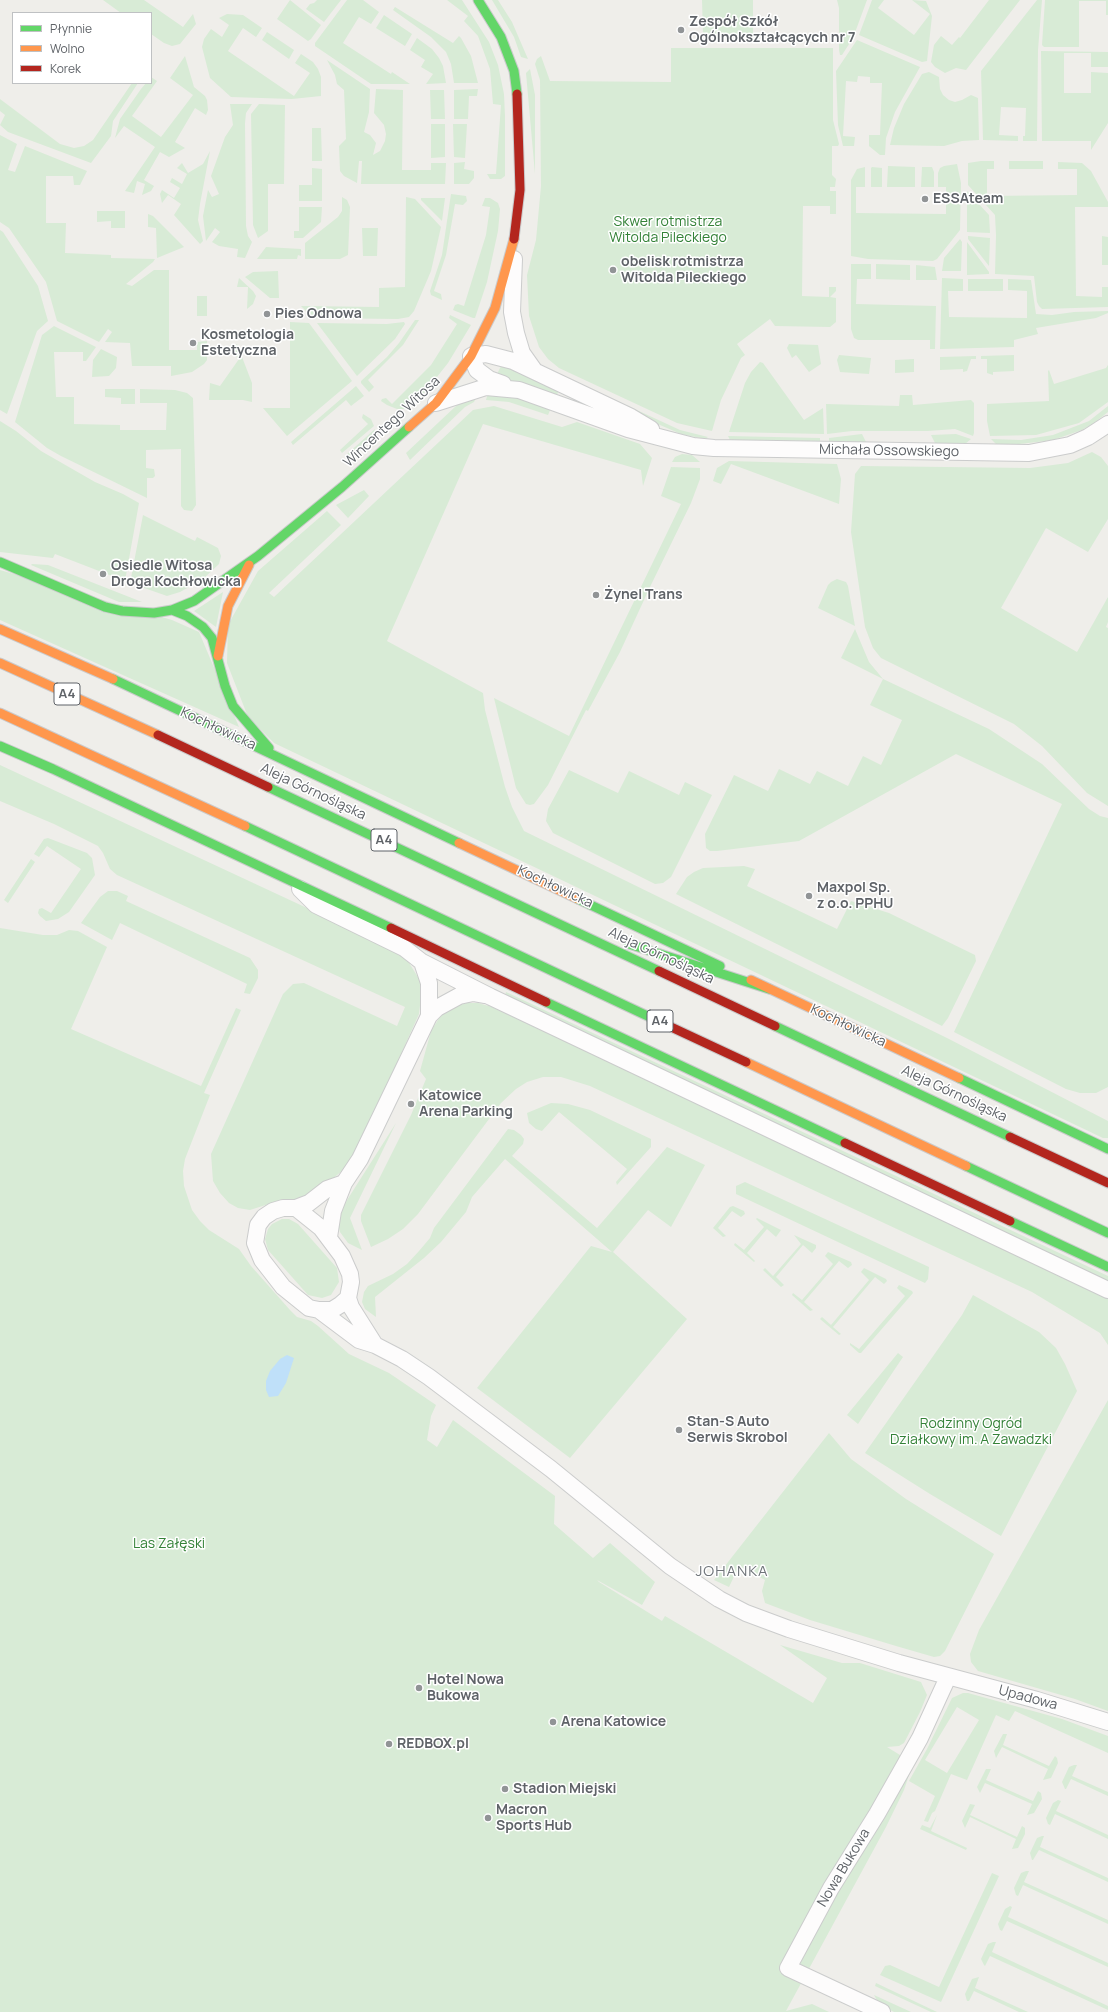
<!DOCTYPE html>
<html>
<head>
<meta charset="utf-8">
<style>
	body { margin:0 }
	#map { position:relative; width:1108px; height:2012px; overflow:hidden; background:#efeeea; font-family:Manrope,sans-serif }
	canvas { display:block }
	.legend { position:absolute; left:12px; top:12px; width:140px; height:72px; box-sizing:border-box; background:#fff; border:1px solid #bfc1c3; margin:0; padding:5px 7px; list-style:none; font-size:12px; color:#5f6368 }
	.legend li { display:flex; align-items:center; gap:8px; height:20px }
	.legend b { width:20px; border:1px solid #bfc1c3 }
</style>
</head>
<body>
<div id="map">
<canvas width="1108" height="2012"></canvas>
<ul class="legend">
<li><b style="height:5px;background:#63d668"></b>Płynnie</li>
<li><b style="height:5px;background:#ff974d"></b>Wolno</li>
<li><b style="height:5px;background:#b3261e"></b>Korek</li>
</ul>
</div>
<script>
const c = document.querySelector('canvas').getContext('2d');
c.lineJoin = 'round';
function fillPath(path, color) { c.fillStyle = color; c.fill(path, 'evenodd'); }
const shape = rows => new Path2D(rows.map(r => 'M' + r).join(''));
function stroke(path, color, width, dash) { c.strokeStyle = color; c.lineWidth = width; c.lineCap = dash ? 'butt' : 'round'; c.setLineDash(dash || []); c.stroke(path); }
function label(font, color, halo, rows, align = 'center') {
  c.font = font + ' Manrope,sans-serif'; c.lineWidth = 3; c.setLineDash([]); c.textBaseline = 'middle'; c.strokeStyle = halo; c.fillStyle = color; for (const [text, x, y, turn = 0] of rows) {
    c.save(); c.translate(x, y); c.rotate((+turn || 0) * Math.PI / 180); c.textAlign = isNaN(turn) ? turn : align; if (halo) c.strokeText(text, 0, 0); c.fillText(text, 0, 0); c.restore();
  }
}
fillPath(shape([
	[103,0,144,0,183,27,193,14,196,24,180,44,172,46,164,43,151,34,151,13,121,13],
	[290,0,321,25,311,39,308,41,277,19],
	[317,0,341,0,324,22,306,9,310,4,314,3],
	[347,0,363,0,379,12,371,24,359,17,343,43,391,74,392,72,410,84,371,84,315,46,315,43],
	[447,0,462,0,489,42,498,65,504,94,505,116,505,176,501,179,490,179,487,174,496,174,501,105,493,104,490,69,478,36,464,21,468,16],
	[492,0,498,0,512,22,528,59,521,57,514,37],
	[702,0,753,0,753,34,703,35],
	[837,0,867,0,853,38,842,55,840,55,839,50,839,8],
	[872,0,884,0,878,8,914,35,930,14,912,0,926,1,932,16,927,61,922,62,859,35],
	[989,0,1020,0,966,70,956,68,945,73,935,67,931,62,934,45,941,36,952,45,959,37,960,38],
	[1037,0,1042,0,1038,50,1037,141,1023,141,1023,136,1025,136,1026,108,1001,107,999,135,1018,136,1018,141,983,140,981,71],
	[1045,0,1108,0,1108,15,1106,15,1106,1,1079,1,1079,47,1044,47,1042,45],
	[395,7,453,43,459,36,461,38,471,56,478,83,454,83,451,64,446,52,431,37,393,10],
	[227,14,243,15,262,28,256,37,243,28,228,51,294,96,310,73,295,63,301,54,313,62,318,69,321,77,321,96,292,99,231,97,210,78,202,47,204,39,211,29,222,37,229,25,219,18],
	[384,15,412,34,405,46,376,28],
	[267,32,294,50,289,59,262,40],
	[417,38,432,49,439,58,443,66,446,83,426,84,433,74,421,67,425,60,410,50],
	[857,40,920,67,895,112,886,138,885,155,880,155,869,146,869,135,880,135,882,83,870,83,870,77,858,76,857,82,846,81,843,136,855,137,854,146,843,146,838,125,836,71],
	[671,48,833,48,833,120,839,144,838,146,832,146,832,175,836,179,835,187,830,187,830,191,836,191,836,214,830,214,830,206,803,206,802,296,829,297,829,287,836,287,836,291,830,297,836,298,836,322,830,327,775,326,770,319,737,344,745,355,741,358,721,400,712,431,677,423,559,368,548,359,539,347,529,316,527,275,536,240,541,186,540,80,535,64,537,59,541,56,550,81,671,82],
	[1041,51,1108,52,1108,67,1091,67,1091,53,1064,53,1064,93,1091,93,1091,72,1108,73,1108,123,1091,150,1091,141,1042,141],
	[185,56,194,87,205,96,207,100,208,110,206,115,195,108,175,142,185,148,169,157,160,152,144,180,154,186,151,191,142,195,145,184,137,181,134,193,125,191,155,147,124,126,115,138,120,119,141,89,146,83,151,83,151,77,157,81,132,116,161,137,193,95,170,78],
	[327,60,370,89,369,112,364,132,370,135,376,143,373,155,380,151,385,141,386,134,384,125,374,113,376,89,403,90,402,170,431,170,431,163,446,163,445,184,361,184,362,161,359,161,357,183,344,176,340,171,339,146,346,139,344,90,337,84,335,75],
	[530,69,535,95,535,174,526,73],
	[929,72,939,77,940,89,943,95,949,100,955,102,962,100,971,95,978,98,979,140,962,141,944,146,890,145,894,128,904,104,922,74],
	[132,83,138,83,113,121,111,136,91,163,8,132,0,125,5,115,0,111,0,99,60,144,74,148,84,146,93,140],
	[478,89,477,96,469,96,468,119,454,119,454,90],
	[430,90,444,90,445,119,431,119],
	[230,104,252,104,246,113,245,123,246,226,248,236,252,242,245,258,237,257,238,249,219,246,212,242,220,232,215,228,206,241,203,216,208,190,212,197,219,194,211,176,225,137,233,125],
	[259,104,285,105,284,184,268,184,268,231,258,238,253,225,251,114],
	[431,124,445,124,445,157,431,158],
	[453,124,467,124,465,158,454,157],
	[312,128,321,128,322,161,312,161],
	[0,135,17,144,8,170,15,172,25,146,87,171,80,185,74,185,73,176,46,176,46,223,66,223,65,253,111,255,111,258,155,259,153,262,126,284,132,286,154,270,169,270,169,350,197,350,197,342,207,341,207,360,204,364,192,372,171,376,171,366,132,366,130,343,105,342,112,332,108,329,99,342,57,321,46,282,9,228,0,222],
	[210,151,200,204,198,220,203,241,200,244,174,215,181,204,168,195,162,203,160,194,162,190,174,198,180,188,170,182,172,178,182,184,187,174,177,168,182,163,188,173,203,164],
	[981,161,994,161,994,169,987,169,987,196,1077,195,1077,169,1058,169,1058,162,1082,163,1091,171,1108,202,1108,207,1075,207,1076,296,1102,297,1102,287,1108,287,1108,307,1042,309,1039,306,1037,302,1034,276,995,274,996,235,995,215,968,185,968,163],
	[1009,161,1043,161,1043,169,1009,169],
	[465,162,464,169,474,171,474,178,469,184,454,184,454,163],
	[957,164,961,183,960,230,937,259,933,261,868,259,851,256,851,180,857,169,865,167,865,187,856,187,856,213,946,214,946,187,938,187,938,173,940,168,944,166],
	[888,166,915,167,915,187,887,187],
	[872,167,882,168,882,187,871,187,871,168],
	[922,167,932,167,934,172,934,187,921,187],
	[312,168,322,169,322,201,299,201,299,185,312,185],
	[967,191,989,215,990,233,967,232],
	[451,194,466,196,467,201,463,205,455,204,446,255,434,291,441,294,442,300,431,295,430,291,442,255],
	[342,197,347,200,350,207,348,255,340,259,305,259,305,243,338,217,342,211],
	[406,197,415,199,441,227,431,271,414,311,409,317,398,319,313,318,301,306,379,307,379,288,405,287],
	[421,198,445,198,442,221,421,200],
	[485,198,490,198,498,203,500,209,498,231,487,282,475,318,473,318,453,310,455,305,458,304,464,306,486,235,490,207,482,206],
	[299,207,322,207,321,222,303,238,294,238,294,231,299,231],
	[97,211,125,211,125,228,111,228,111,221,97,222],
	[148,214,153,216,184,247,157,258,156,228,148,227],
	[362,228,378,228,377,256,363,256],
	[0,230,3,232,38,286,48,321,37,331,7,414,0,410],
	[968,236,990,238,989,266,968,239],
	[1102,236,1108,237,1108,265,1102,265],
	[960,239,962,242,961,271,942,271,944,258],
	[967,242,989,272,989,274,967,275],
	[266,247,301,249,301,256,298,255,297,259,257,259],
	[851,264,871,264,871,279,857,279,856,304,936,306,935,349,930,349,930,340,858,340,854,338,851,329],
	[876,264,910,265,910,280,876,279],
	[916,265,935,267,937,280,916,280],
	[278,271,279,298,270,298,245,277,253,272],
	[239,278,253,291,256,296,253,304,247,309,248,287,237,287],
	[942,278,963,279,963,291,948,291,949,317,1027,318,1027,291,1008,290,1008,279,1031,280,1036,314,1052,315,1074,312,1108,311,1108,313,1096,318,1036,328,1038,334,1014,340,1014,347,940,349],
	[968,279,1003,279,1003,291,968,291],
	[197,296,207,296,207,316,197,316],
	[450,315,471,325,448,363,425,392,406,409,397,409,387,405,381,401,382,399,386,398,392,404,431,365,457,324,449,318],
	[415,320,419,320,403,345,368,380,374,387,369,392,361,383,361,381,387,357,399,343],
	[290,322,309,323,352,381,287,436,263,408,290,408],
	[404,322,405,324,395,339,357,376,317,323,387,324],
	[54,326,96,347,86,361,83,361,83,352,54,352,56,397,74,397,74,424,120,425,120,430,166,430,167,403,140,403,140,389,175,390,187,393,193,398,196,505,192,511,184,510,181,506,181,449,146,450,146,468,154,469,155,476,153,478,147,478,147,498,61,456,47,448,15,422,42,335],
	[237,344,252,383,252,402,243,400,209,400,210,383,220,386,239,359,230,351],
	[789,344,818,345,821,364,809,372,796,355,792,358,787,348],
	[101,349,117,357,116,368,109,376,92,377,93,360],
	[839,355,871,358,869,374,840,372,837,360],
	[1014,355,1014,371,993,372,993,375,987,373,987,359,981,359,981,356],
	[976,356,976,359,971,359,967,371,963,372,963,369,940,370,940,357],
	[914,359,914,372,895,373,895,360],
	[503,362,559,390,556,397,496,376],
	[760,362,763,363,804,420,823,408,824,434,729,432,745,383,751,372],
	[1108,365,1108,402,1079,423,1036,435,990,436,987,421,987,404,1049,401,1048,371,1049,370,1054,384,1106,368],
	[574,381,680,430,708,437,705,439,681,434,660,425,572,384],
	[356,386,364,396,351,406,346,400,293,445,291,442],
	[105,389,135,389,135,404,121,404,121,398,105,397],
	[505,392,551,408,548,415,509,402,486,400,488,393],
	[478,394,474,402,465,407,410,460,406,453,456,406,463,400],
	[900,395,912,395,913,405,971,400,974,403,974,433,973,436,955,429,928,431,852,431,827,434,826,404,899,406],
	[494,406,562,427,577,422,640,444,652,458,643,486,641,470,483,424,387,641,483,693,485,710,505,787,512,807,524,831,947,1038,1108,1121,1108,1138,1103,1138,274,743,248,717,227,663,228,625,258,571,327,511,341,525,269,593,274,597,473,410],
	[1108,406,1108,412,1094,423,1082,430,1053,440,1020,444,996,444,991,439,1021,440,1053,435,1089,421],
	[363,414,371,419,374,426,342,453,340,450,368,424,362,418],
	[0,421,16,431,41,451,95,482,123,494,139,503,125,581,55,554,53,558,0,552],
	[375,429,373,438,349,460,345,456],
	[862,434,866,442,829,441,829,438],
	[956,434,971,439,965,444,935,443,931,435],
	[728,436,820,438,820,441,730,440],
	[1092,452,1101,457,1108,466,1108,519,1088,552,1046,528,1001,608,1077,652,1108,597,1108,622,1106,627,1108,628,1108,806,1087,793,1042,746,1014,724,881,658,873,648,865,627,851,532,855,474,861,466,1030,468,1068,463],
	[682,454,692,455,700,462,672,462,675,457],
	[729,461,837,464,841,479,839,504,731,464,721,484,713,481,717,468],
	[671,467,700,468,700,479,691,503,650,587,620,652,588,711,586,710,548,785,534,804,530,805,526,804,516,788,494,698,569,736,681,504,661,496],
	[364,490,369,496,348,518,336,505],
	[143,515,195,541,197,537,218,548,221,556,219,564,202,580,180,592,167,596,130,583],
	[32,564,48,565,142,602,119,602,31,565],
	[0,570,172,620,199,632,239,727,0,620],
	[837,579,846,582,848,586,855,626,818,608,828,585,831,582],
	[223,592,216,627,194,611],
	[855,629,869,662,883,679,989,729,1042,764,1089,809,1100,816,1108,818,1108,1087,1096,1093,1080,1093,1066,1089,954,1032,1062,804,956,754,799,841,717,851,710,851,706,848,705,834,734,775,768,791,779,769,810,784,817,771,848,786,863,756,881,765,902,720,870,705,883,679,841,658],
	[0,765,307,908,406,958,421,982,422,989,419,1014,384,1092,351,1159,342,1171,320,1189,303,1200,278,1201,250,1210,238,1208,229,1203,220,1193,213,1181,211,1154,283,994,293,984,304,983,397,1026,405,1007,117,875,110,869,103,853,98,846,54,824,0,801],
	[569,770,618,793,629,771,679,795,685,782,712,795,671,877,663,883,655,884,553,833,546,821,548,809],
	[48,838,87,853,92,858,95,875,69,912,58,919,46,921,40,916,38,913,39,909,42,908,51,913,81,869,47,846,39,857,34,854,44,839],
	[31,859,35,862,8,903,4,900],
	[744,866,755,869,747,886,837,929,851,901,889,913,975,955,976,961,948,1018,942,1026,676,894,687,877,694,872,703,868],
	[108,891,117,891,128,896,126,901,250,958,258,970,258,978,250,994,244,993,247,984,120,923,112,940,81,923,100,897],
	[0,928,43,935,57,935,69,930,78,931,107,947,71,1029,201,1086,236,1008,241,1010,204,1093,210,1095,185,1159,183,1171,184,1186,192,1210,200,1221,209,1230,239,1249,251,1266,290,1310,297,1317,311,1321,318,1326,349,1354,389,1373,436,1405,431,1416,427,1440,437,1447,453,1420,555,1496,554,1524,593,1558,610,1543,655,1582,642,1605,597,1580,599,1582,662,1621,665,1616,813,1703,827,1678,780,1645,842,1663,860,1663,921,1682,927,1695,920,1712,904,1743,899,1746,887,1747,913,1763,904,1790,886,1827,786,2011,812,2004,829,2012,0,2012],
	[506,992,1108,1276,1108,1281,505,996],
	[466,1003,478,1003,492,1007,1108,1298,1108,1345,1100,1333,1032,1292,590,1086,561,1077,543,1077,527,1082,516,1089,501,1103,418,1214,403,1229,388,1239,371,1247,361,1221,361,1215,411,1115,426,1079,420,1071,431,1031,441,1015,452,1008],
	[551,1103,568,1104,590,1110,651,1139,651,1147,617,1185,616,1182,627,1169,559,1112,542,1131,536,1129,529,1123,527,1113],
	[396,1123,350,1218,362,1250,348,1243,340,1232,338,1224,342,1208],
	[508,1129,514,1130,521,1135,524,1139,523,1144,512,1156,597,1228,667,1147,705,1165,671,1227,648,1210,613,1252,687,1319,570,1458,477,1388,591,1246,612,1252,505,1159,472,1197,466,1212,441,1242,424,1258,375,1297,376,1317,365,1309,362,1302,364,1292,368,1286,393,1274,407,1264,419,1251,430,1238,434,1228],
	[745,1182,929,1267,928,1279,925,1283,736,1194,736,1186],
	[733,1206,744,1211,745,1214,741,1217,732,1211,718,1228,726,1236,723,1237,713,1228,730,1207],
	[757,1218,781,1230,776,1237,767,1229,747,1253,755,1261,754,1262,734,1245,735,1243,744,1250,764,1227,756,1219],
	[282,1219,289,1219,298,1224,337,1268,339,1282,331,1295,322,1298,308,1295,268,1250,265,1239,268,1229,272,1224],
	[794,1235,816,1245,816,1248,812,1253,803,1245,776,1277,784,1285,781,1287,763,1270,765,1268,773,1276,801,1244],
	[828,1252,851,1262,852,1265,848,1268,839,1261,804,1302,813,1310,810,1311,792,1295,793,1293,802,1300,833,1264,825,1256],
	[864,1268,886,1279,887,1281,884,1284,875,1277,833,1327,841,1334,839,1335,820,1319,822,1317,831,1325,869,1280,861,1272],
	[899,1285,912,1291,913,1293,861,1353,859,1353,850,1345,850,1343,859,1349,905,1296,897,1288],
	[973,1295,1039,1332,1056,1348,1065,1364,1077,1391,1001,1536,930,1494,865,1453,962,1315],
	[898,1353,903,1357,858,1424,847,1415],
	[1108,1400,1108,1711,1075,1699,978,1671,971,1662,970,1654,979,1630],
	[829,1433,851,1459,906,1499,994,1554,945,1651,940,1656,934,1657,896,1646,810,1620,765,1603,762,1591,765,1580,739,1566,729,1587,714,1580],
	[963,1693,968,1693,1062,1719,1108,1736,1108,1753,1015,1711,1009,1721,996,1715,967,1780,951,1774,935,1811,932,1813,928,1822,924,1821,935,1796,909,1781,927,1749,952,1698],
	[957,1707,979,1720,947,1773,925,1760],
	[1003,1734,1007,1734,1003,1745,1049,1766,1055,1756,1057,1758,1058,1763,1051,1778,1043,1780,1048,1769,1002,1747,996,1758,994,1751],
	[1074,1765,1077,1765,1072,1776,1108,1792,1108,1796,1071,1779,1066,1789,1065,1789,1062,1782,1069,1767],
	[986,1769,991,1769,986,1780,1033,1801,1038,1791,1041,1793,1042,1799,1034,1813,1027,1815,1032,1804,985,1783,980,1793,977,1787],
	[1058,1800,1061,1801,1056,1811,1108,1835,1108,1839,1055,1814,1050,1825,1048,1824,1046,1818,1053,1803],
	[970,1804,975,1805,970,1815,1017,1837,1022,1826,1025,1828,1025,1834,1018,1848,1012,1849,1016,1839,970,1817,965,1828,962,1821],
	[937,1815,931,1831,967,1848,966,1850,920,1829,922,1825,930,1828],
	[1042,1836,1044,1836,1040,1847,1108,1878,1108,1882,1039,1850,1033,1860,1032,1860,1030,1853,1037,1838],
	[1026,1871,1029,1871,1024,1882,1108,1920,1108,1924,1023,1885,1018,1896,1016,1895,1014,1888,1021,1873],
	[992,1873,999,1876,941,2002,880,1975,885,1966,890,1965,939,1987],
	[1010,1906,1012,1907,1008,1917,1108,1963,1108,1967,1007,1921,1002,1931,1000,1930,998,1924,1005,1909],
	[993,1942,996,1942,992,1952,1108,2006,1108,2010,990,1956,985,1966,984,1965,981,1959,988,1944],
	[979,1977,975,1988,1028,2012,1019,2012,974,1991,969,2001,967,2001,965,1994,972,1979],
	[876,1983,937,2012,931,2012,875,1986],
	[874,1995,911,2012,894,2012,879,2004]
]), '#d8ebd6');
fillPath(shape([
	[287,1355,294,1358,286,1383,278,1396,269,1397,266,1390,266,1381,270,1371,280,1359]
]), '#bfe0f9');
const street = shape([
	[514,259,512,312,516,333,522,353,534,370],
	[503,384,489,379,477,370,471,356,486,354,513,361,631,417,651,429],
	[436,403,486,387,519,390,628,429,693,446,714,448,1029,453,1070,445,1088,437,1108,424],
	[300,889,316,905,404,948,422,962,491,997,1108,1290],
	[422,962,429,983,429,1016],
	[344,1183,327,1189,309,1203,296,1208,283,1208,273,1211,264,1217,258,1225,255,1243,262,1260,283,1287,309,1308,319,1310,332,1310,340,1305,348,1298],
	[296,1208,321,1228,342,1256,350,1274,351,1282,348,1298,351,1307,375,1345],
	[329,1237,333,1211,344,1183,360,1159,429,1016,437,1008,459,996,473,993,484,995],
	[319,1310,359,1340,375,1345,402,1359,429,1377,551,1469,670,1566,719,1599,746,1613,789,1629,899,1663,1037,1700,1108,1722],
	[882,2012,788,1968,831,1888,877,1814,920,1738,948,1677]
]);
const fast = shape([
	[478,0,501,37,514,71,517,94],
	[0,562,105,607,122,611,154,613,172,610,194,601,258,556,342,487,409,427],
	[172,610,187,616,203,627,212,638,225,686,233,706,269,748],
	[113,679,459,843],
	[0,746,53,769,391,928],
	[268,787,659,971],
	[245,826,656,1020],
	[578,899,720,966],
	[629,944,769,989],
	[546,1002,845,1143],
	[775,1026,1010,1137],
	[959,1078,1108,1149],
	[966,1166,1108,1233],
	[1010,1221,1108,1267]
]);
const slow = shape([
	[409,427,436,403,471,356,495,308,514,239],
	[0,629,113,679],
	[218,656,228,606,249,565],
	[0,663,158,735],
	[0,713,245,826],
	[459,843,578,899],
	[751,980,959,1078],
	[746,1062,966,1166]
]);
const jam = shape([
	[514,239,520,190,517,94],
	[158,735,268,787],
	[391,928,546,1002],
	[659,971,775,1026],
	[656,1020,746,1062],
	[1010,1137,1108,1183],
	[845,1143,1010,1221]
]);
stroke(street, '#cbcccc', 18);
stroke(fast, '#cacacb', 11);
stroke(slow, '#cacacb', 11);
stroke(jam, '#cacacb', 11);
stroke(street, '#fdfcfc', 16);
stroke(fast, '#63d668', 9);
stroke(slow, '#ff974d', 9);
stroke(jam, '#b3261e', 9);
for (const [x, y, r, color] of [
	[681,30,4,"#919496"],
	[925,199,4,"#919496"],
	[613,270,4,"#919496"],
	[267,314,4,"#919496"],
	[193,343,4,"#919496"],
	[103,574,4,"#919496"],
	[596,595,4,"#919496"],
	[809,896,4,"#919496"],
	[411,1104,4,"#919496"],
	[679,1430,4,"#919496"],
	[419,1688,4,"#919496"],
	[553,1722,4,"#919496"],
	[389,1744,4,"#919496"],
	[505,1789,4,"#919496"],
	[488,1818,4,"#919496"]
]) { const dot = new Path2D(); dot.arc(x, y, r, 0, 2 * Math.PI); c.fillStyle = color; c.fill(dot); stroke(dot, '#fff', 1.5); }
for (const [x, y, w] of [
	[67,694,26],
	[384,840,26],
	[660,1021,26]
]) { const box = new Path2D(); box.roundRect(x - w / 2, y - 11, w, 22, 3); c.fillStyle = '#fff'; c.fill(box); stroke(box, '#5f6368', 1); }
label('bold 13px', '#5f6368', null, [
	["A4",67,694],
	["A4",384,840],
	["A4",660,1021]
]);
label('bold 14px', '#5f6368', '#fff', [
	["Zespół Szkół",689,22],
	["Ogólnokształcących nr 7",689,38],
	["ESSAteam",933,199],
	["obelisk rotmistrza",621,262],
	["Witolda Pileckiego",621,278],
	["Pies Odnowa",275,314],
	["Kosmetologia",201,335],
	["Estetyczna",201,351],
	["Osiedle Witosa",111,566],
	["Droga Kochłowicka",111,582],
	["Żynel Trans",604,595],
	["Maxpol Sp.",817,888],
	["z o.o. PPHU",817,904],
	["Katowice",419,1096],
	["Arena Parking",419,1112],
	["Stan-S Auto",687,1422],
	["Serwis Skrobol",687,1438],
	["Hotel Nowa",427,1680],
	["Bukowa",427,1696],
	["Arena Katowice",561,1722],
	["REDBOX.pl",397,1744],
	["Stadion Miejski",513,1789],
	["Macron",496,1810],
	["Sports Hub",496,1826]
], 'left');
label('14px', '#348238', '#fff', [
	["Skwer rotmistrza",668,222],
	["Witolda Pileckiego",668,238],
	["Rodzinny Ogród",971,1424],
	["Działkowy im. A Zawadzki",971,1440],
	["Las Załęski",169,1544]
]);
label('14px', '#5f6368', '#fff', [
	["Wincentego Witosa",392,422,-43],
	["Michała Ossowskiego",889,451,1],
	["Kochłowicka",218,729,25],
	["Aleja Górnośląska",313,792,25],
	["Kochłowicka",555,887,25],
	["Aleja Górnośląska",661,956,25],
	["Kochłowicka",848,1026,25],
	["Aleja Górnośląska",954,1094,25],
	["Upadowa",1028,1698,15],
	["Nowa Bukowa",844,1868,-59]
]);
c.letterSpacing = '1px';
label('15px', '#70757a', '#fff', [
	["JOHANKA",732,1572]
]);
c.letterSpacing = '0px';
</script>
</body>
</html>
